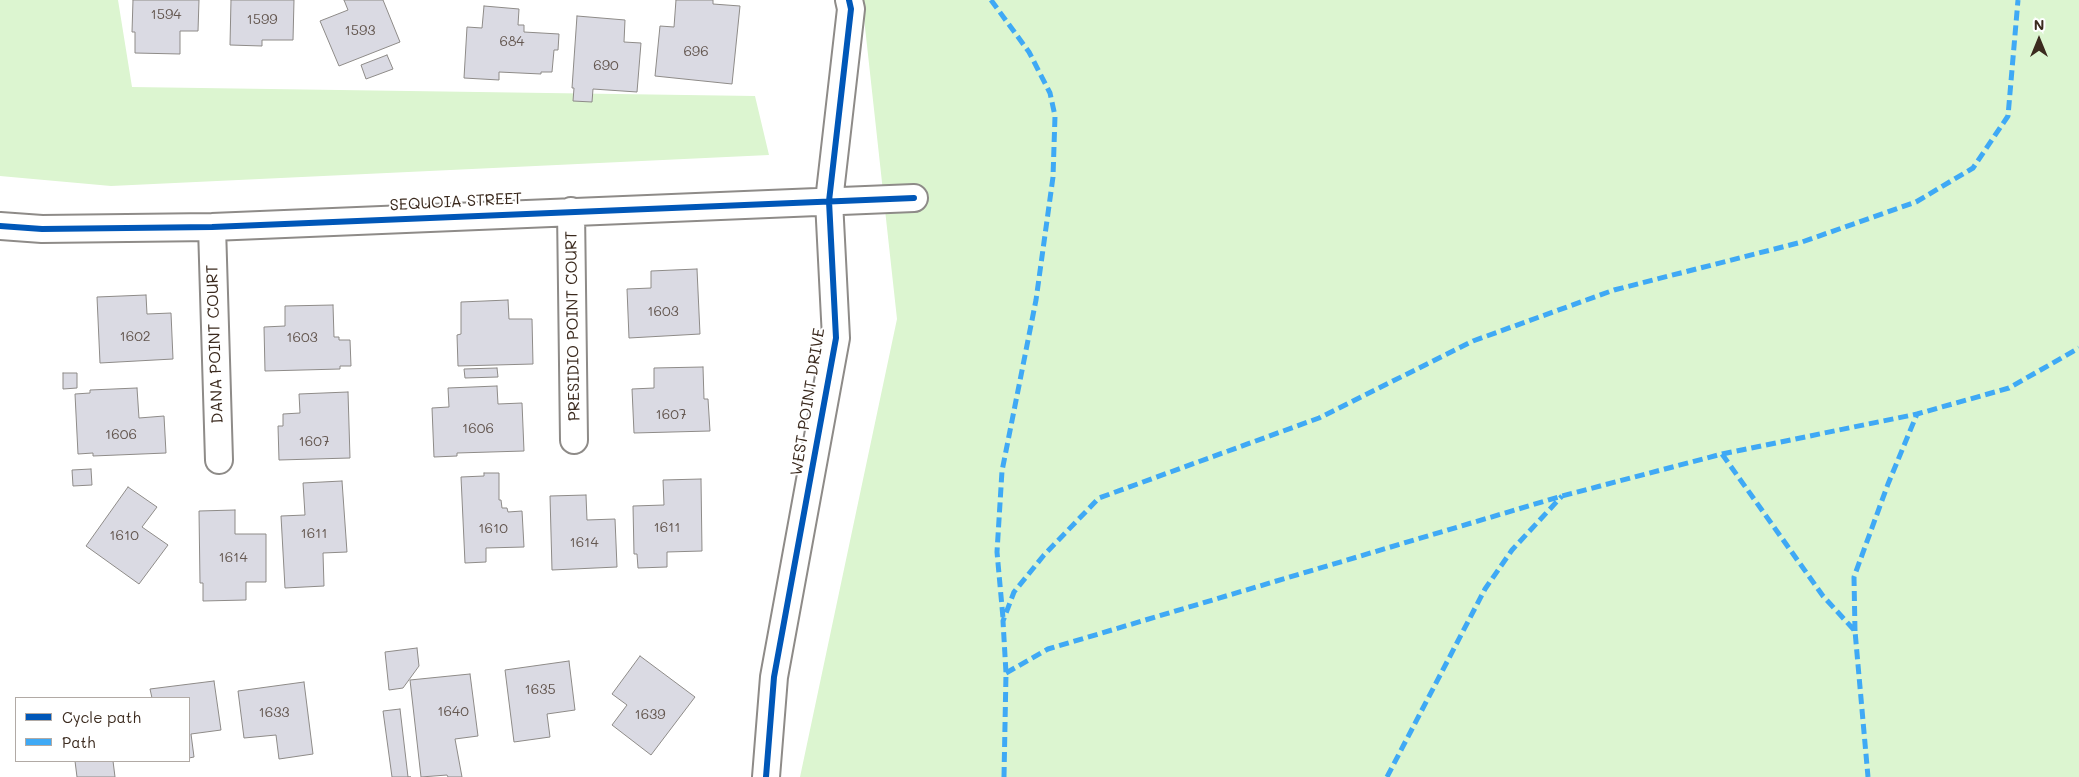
<!DOCTYPE html>
<html>
<head>
<meta charset="utf-8">
<style>
	body { margin:0 }
	#map { position:relative; width:2079px; height:777px; overflow:hidden; background:#fff; font-family:Mali,sans-serif }
	canvas { display:block }
	.legend { position:absolute; left:15px; top:697px; width:175px; height:65px; box-sizing:border-box; background:#fff; border:1px solid #b1aaa5; margin:0; padding:6px 9px; list-style:none; font-size:15px; color:#3b2a1e }
	.legend li { display:flex; align-items:center; gap:10px; height:25px }
	.legend b { width:25px; border:1px solid #b1aaa5 }
	.north { position:absolute; left:2014px; top:15px; width:50px; height:50px; -webkit-text-stroke:4px #fff; paint-order:stroke; rotate:0deg; font-size:14px; font-weight:700; line-height:20px; text-align:center; color:#3b2a1e }
	.north::after { content:''; display:block; margin:auto; width:18px; height:22px; background:#3b2a1e; clip-path:polygon(50% 0,100% 100%,50% 72%,0 100%) }
</style>
</head>
<body>
<div id="map">
<canvas width="2079" height="777"></canvas>
<ul class="legend">
<li><b style="height:6px;background:#0057b8"></b>Cycle path</li>
<li><b style="height:6px;background:#3fa9f5"></b>Path</li>
</ul>
<div class="north">N</div>
</div>
<script>
const c = document.querySelector('canvas').getContext('2d');
c.lineJoin = 'round';
function fillPath(path, color) { c.fillStyle = color; c.fill(path, 'evenodd'); }
const shape = rows => new Path2D(rows.map(r => 'M' + r).join(''));
function stroke(path, color, width, dash) { c.strokeStyle = color; c.lineWidth = width; c.lineCap = dash ? 'butt' : 'round'; c.setLineDash(dash || []); c.stroke(path); }
function label(font, color, halo, rows, align = 'center') {
  c.font = font + ' Mali,sans-serif'; c.lineWidth = 4; c.setLineDash([]); c.textBaseline = 'middle'; c.strokeStyle = halo; c.fillStyle = color; for (const [text, x, y, turn = 0] of rows) {
    c.save(); c.translate(x, y); c.rotate((+turn || 0) * Math.PI / 180); c.textAlign = isNaN(turn) ? turn : align; if (halo) c.strokeText(text, 0, 0); c.fillText(text, 0, 0); c.restore();
  }
}
fillPath(shape([
	[0,0,118,0,132,87,755,96,769,155,111,186,0,176],
	[862,0,2079,0,2079,777,800,777,897,319]
]), '#dcf5d0');
const building = shape([
	[133,0,199,0,198,31,180,31,180,54,135,53,135,32,132,32,133,0],
	[231,0,294,0,293,40,262,40,262,46,230,45,231,0],
	[344,0,383,0,400,42,339,66,320,21,348,10,344,0],
	[676,0,713,0,713,4,740,6,732,84,655,76,660,26,674,27,676,0],
	[484,6,519,9,518,25,524,25,524,32,559,34,558,50,554,50,552,72,541,72,541,74,499,72,499,80,464,78,467,27,482,28,484,6],
	[577,16,625,20,624,42,641,43,637,92,593,89,592,102,573,101,574,88,572,88,577,16],
	[387,55,393,69,366,79,361,65,387,55],
	[697,269,700,334,629,338,627,289,651,288,651,271,697,269],
	[146,295,147,314,171,313,173,359,100,363,97,297,146,295],
	[508,300,509,319,532,319,533,364,458,366,457,335,461,334,461,302,508,300],
	[333,305,334,337,339,337,339,340,350,340,351,366,340,366,340,369,265,371,264,327,285,326,285,306,333,305],
	[703,367,704,399,708,399,710,431,634,433,632,389,654,388,654,368,703,367],
	[497,368,498,377,465,378,464,369,497,368],
	[63,373,77,373,77,388,63,389,63,373],
	[497,386,498,404,522,403,524,451,457,453,457,456,434,457,432,408,449,407,448,388,497,386],
	[137,388,139,418,164,416,166,453,93,456,93,453,78,454,75,394,90,393,90,390,137,388],
	[348,392,350,458,279,460,278,426,283,426,283,414,300,413,299,394,348,392],
	[91,469,92,485,73,486,72,470,91,469],
	[484,473,499,473,499,500,501,500,502,508,507,508,508,512,522,511,524,547,486,548,486,562,465,563,461,477,484,476,484,473],
	[701,479,702,551,667,552,667,567,638,568,637,554,634,554,633,506,664,505,663,480,701,479],
	[342,481,347,552,323,553,324,586,285,588,281,516,305,515,303,483,342,481],
	[128,487,157,507,142,527,168,545,139,584,86,546,128,487],
	[586,495,587,520,615,519,617,567,552,570,550,496,586,495],
	[235,510,235,534,266,534,266,582,246,582,246,600,203,601,203,583,200,583,199,511,235,510],
	[417,648,419,666,403,688,389,690,385,652,417,648],
	[640,656,695,697,651,755,612,725,627,705,612,694,640,656],
	[569,661,575,710,547,714,550,737,514,742,505,670,569,661],
	[470,674,478,736,455,739,462,777,448,777,447,775,421,777,410,680,470,674],
	[214,681,221,730,191,734,194,757,189,758,189,698,152,698,150,689,214,681],
	[304,682,313,754,279,759,276,735,244,738,238,691,304,682],
	[400,709,408,777,411,777,392,777,383,711,400,709],
	[75,761,113,761,115,777,77,777,75,761]
]);
fillPath(building, '#dadae3');
stroke(building, '#8e8b88', 1);
const street = shape([
	[571,211,574,440],
	[0,226,42,229,212,227,914,198],
	[212,227,219,460],
	[766,777,774,677,836,338,829,201,851,9,849,0]
]);
stroke(street, '#8e8b88', 30);
stroke(street, '#fff', 26);
stroke(shape([
	[991,0,1029,52,1050,93,1055,116,1053,177,1036,300,1002,471,997,552,1003,618],
	[1722,454,1823,596,1855,631,1868,777],
	[1855,631,1854,577,1888,484,1917,414],
	[1006,673,1048,649,1562,496,1722,454,1917,414,2009,388,2079,348],
	[1004,777,1006,673,1003,621,1014,592,1044,555,1099,498,1319,418,1473,341,1614,290,1802,242,1916,202,1973,168,2008,116,2018,0],
	[1387,777,1485,589,1512,550,1562,496]
]), '#3fa9f5', 5, [10, 5]);
stroke(shape([
	[0,226,42,229,212,227,914,198],
	[766,777,774,677,836,338,829,201,851,9,849,0]
]), '#0057b8', 6);
label('14px', '#63564f', null, [
	["1594",166,15],
	["1599",262,20],
	["1593",360,31],
	["684",512,42],
	["696",696,52],
	["690",606,66],
	["1603",663,312],
	["1602",135,337],
	["1603",302,338],
	["1607",671,415],
	["1606",478,429],
	["1606",121,435],
	["1607",314,442],
	["1611",667,528],
	["1610",493,529],
	["1611",314,534],
	["1610",124,536],
	["1614",584,543],
	["1614",233,558],
	["1635",540,690],
	["1640",453,712],
	["1633",274,713],
	["1639",650,715]
]);
label('16px', '#3b2a1e', '#fff', [
	["SEQUOIA STREET",456,202,-3],
	["PRESIDIO POINT COURT",573,326,-91],
	["DANA POINT COURT",215,344,-92],
	["WEST POINT DRIVE",808,402,-81]
]);
</script>
</body>
</html>
